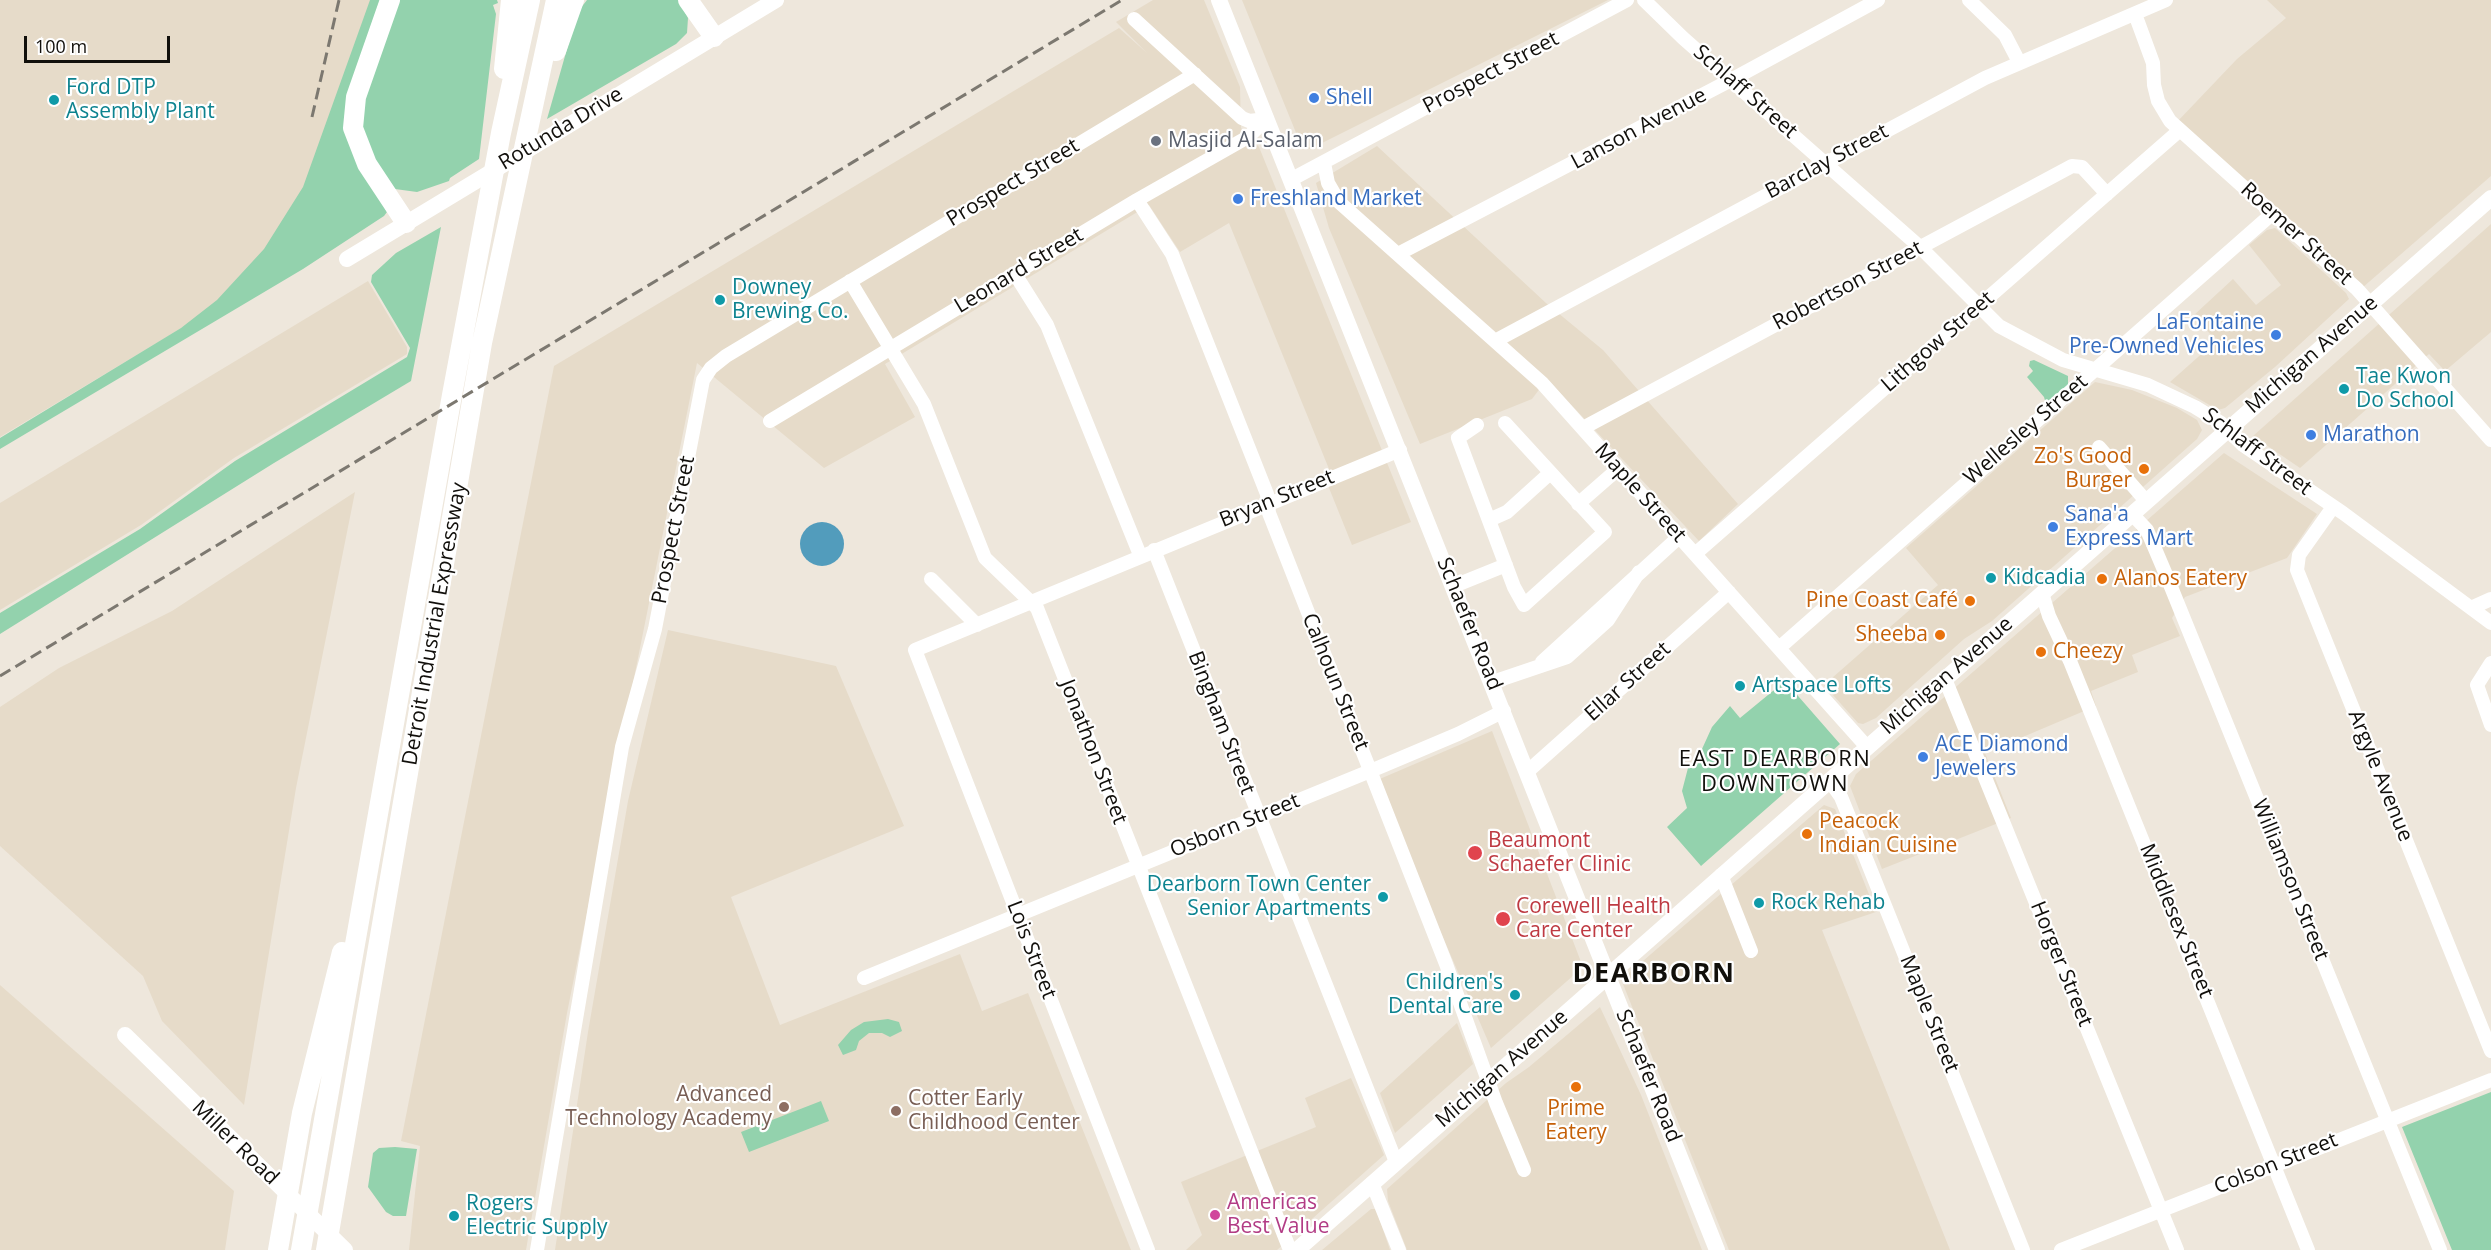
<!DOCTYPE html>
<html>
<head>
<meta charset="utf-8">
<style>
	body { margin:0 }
	#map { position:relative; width:2491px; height:1250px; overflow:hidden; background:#eee7dc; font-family:"Open Sans",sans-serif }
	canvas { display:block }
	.scale { position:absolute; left:24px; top:36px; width:146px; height:27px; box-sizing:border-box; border:3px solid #110f0b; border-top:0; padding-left:8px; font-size:18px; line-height:21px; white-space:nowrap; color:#110f0b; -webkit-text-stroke:4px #fff; paint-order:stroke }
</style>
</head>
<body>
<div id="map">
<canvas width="2491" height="1250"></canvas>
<div class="scale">100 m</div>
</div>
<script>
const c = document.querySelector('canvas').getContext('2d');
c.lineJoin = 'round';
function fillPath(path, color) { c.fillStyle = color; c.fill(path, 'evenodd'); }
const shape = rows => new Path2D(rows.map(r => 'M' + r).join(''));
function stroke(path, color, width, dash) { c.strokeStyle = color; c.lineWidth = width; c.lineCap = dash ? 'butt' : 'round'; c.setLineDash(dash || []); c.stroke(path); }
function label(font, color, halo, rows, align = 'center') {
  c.font = font + ' "Open Sans",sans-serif'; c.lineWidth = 4.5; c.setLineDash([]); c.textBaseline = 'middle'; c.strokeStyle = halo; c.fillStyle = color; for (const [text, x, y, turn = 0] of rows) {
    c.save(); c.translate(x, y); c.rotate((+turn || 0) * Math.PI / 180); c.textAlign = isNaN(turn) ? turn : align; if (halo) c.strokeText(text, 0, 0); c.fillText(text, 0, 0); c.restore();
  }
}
fillPath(shape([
	[0,0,371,0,327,124,380,209,0,437],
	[1153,0,1204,0,1240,87,1241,128,1259,147,1411,522,1352,545,1329,488,1329,469,1229,223,1180,252,1149,205,885,364,915,417,824,468,697,363,567,1013,526,1250,409,1250,420,1146,401,1141,554,366,1119,28,1147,53,1116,22],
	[1242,0,1608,0,1310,149,1301,145],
	[2267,0,2491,0,2491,176,2362,288,2176,123,2237,59,2286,18],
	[1377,146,1546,303,1603,350,1738,504,1699,541,1547,379,1532,399,1420,444,1329,228,1316,183],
	[2491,224,2491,332,2445,371,2429,354,2300,468,2253,436],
	[2275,228,2346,293,2349,299,2275,367,2225,408,2218,410,2170,382,2216,341,2194,315,2233,279,2256,305,2281,285,2249,245,2267,230],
	[368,281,407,347,407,354,234,458,141,525,0,610,0,503],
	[2095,382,2132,390,2177,408,2197,420,2202,430,2197,439,1992,621,1964,639,1876,718,1863,724,1858,723,1824,685,1938,585,1906,548],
	[2224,453,2317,514,2287,558,2185,597,2172,618,2180,636,2132,655,2138,672,2091,691,2096,706,1985,753,2011,818,1882,869,1850,786,1856,774],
	[355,492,296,788,244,1105,162,1021,143,976,0,846,0,707,59,668,172,611],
	[668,630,836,666,904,826,731,897,780,1025,960,954,982,1011,1028,993,1131,1250,555,1250,588,1032,628,801],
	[1492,731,1583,967,1491,1048,1375,781],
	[1824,805,1835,809,1876,912,1822,930,1950,1250,1729,1250,1623,984,1629,973],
	[0,985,234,1191,225,1250,0,1250],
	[1600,1007,1641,1095,1702,1250,1407,1250,1388,1201,1387,1189,1506,1083,1529,1067],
	[1457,1023,1473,1064,1395,1133,1380,1093],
	[1351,1078,1384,1155,1277,1250,1186,1250,1202,1235,1181,1182,1316,1127,1305,1098],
	[1371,1209,1376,1209,1390,1250,1322,1250]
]), '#e6dbc9');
fillPath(shape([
	[370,0,380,0,348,93,344,122,387,212,384,216,303,269,0,449,0,438,181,328,217,300,264,249,303,187],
	[397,0,497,0,498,3,493,5,496,14,479,159,450,178,449,181,417,192,395,189,387,180,371,154,361,127,361,102],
	[587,0,679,0,688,18,687,33,676,44,547,119,571,35,580,9],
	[441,227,411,381,274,463,0,634,0,613,140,529,235,461,407,357,410,348,371,282,372,275,396,253],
	[2034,360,2068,376,2068,385,2046,404,2044,397,2027,377,2033,371,2029,366,2030,361],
	[1785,681,1840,744,1701,866,1667,827,1687,808,1682,791,1688,768,1702,749,1712,727,1730,706,1740,718],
	[888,1019,899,1022,902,1031,890,1037,882,1033,869,1033,859,1041,856,1050,843,1055,838,1045,851,1030,864,1022],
	[2491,1092,2491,1250,2452,1250,2402,1127],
	[821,1101,829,1121,749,1152,741,1132],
	[395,1147,417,1149,406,1216,393,1216,386,1212,368,1187,373,1153,379,1148]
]), '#93d2ad');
fillPath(shape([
	'800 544a22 22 0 1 1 44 0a22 22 0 1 1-44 0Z'
]), '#529cbc');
stroke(shape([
	[1644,0,1683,38,1921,248,1999,326,2063,360,2148,385,2195,407,2221,423,2243,445,2343,513,2491,623],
	[1969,0,2005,35,2019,62],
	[2135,14,2153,63,2154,85,2158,101,2170,121,2357,289,2491,440],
	[1134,19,1242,118,1249,121,1267,119],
	[1324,163,1328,183,1339,202,1542,383,1867,747],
	[1292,179,1627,0],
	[1137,200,1172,254,1267,494,1269,513,1446,964,1496,1103,1524,1170],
	[1398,254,1731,80,1878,0],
	[1015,274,1047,325,1140,555],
	[850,281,924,404,985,558,1037,608,1290,1250],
	[1495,341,1985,78,2166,0],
	[770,421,1137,200,1248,137,1267,119],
	[1477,425,1458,438,1514,587,1524,605,1605,532,1505,423],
	[1583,428,2072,166,2082,167,2107,194],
	[2099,447,2146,501],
	[1578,504,1618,469],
	[2333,507,2299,555,2297,570,2491,1051],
	[2132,514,2147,530,2167,577,2440,1250],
	[1489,520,1507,512,1549,474],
	[1154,550,1396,1162],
	[1695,554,2180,130],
	[931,579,977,625],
	[1454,586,1506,565],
	[2042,593,2049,616,2070,661,2308,1250],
	[2471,608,2491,599],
	[1779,648,2273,213],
	[1542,662,1679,537],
	[2491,663,2477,685,2491,725],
	[1945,679,2177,1250],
	[1493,682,1567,657,1608,620,1639,572],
	[1527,772,1729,592],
	[1829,780,1841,797,1863,851,2023,1250],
	[1721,875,1751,951],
	[864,978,1380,767,1458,734,1504,711],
	[1372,1183,1399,1250],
	[537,1250,622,747,655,629,703,380,711,368,726,356,1195,74],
	[1148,1250,915,650,1400,450],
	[2061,1250,2491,1080]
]), '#fff', 14);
stroke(shape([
	[1219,0,1717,1250],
	[347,259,776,0],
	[125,1035,345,1250],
	[1297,1250,2491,198]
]), '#fff', 16);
stroke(shape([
	[390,0,356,97,353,128,367,164,406,223],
	[688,0,714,37],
	[556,51,574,0],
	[504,69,511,0],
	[278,1250,302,1113,342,952],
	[301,1250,452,395,501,133,530,0],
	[326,1250,482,343,556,0]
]), '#fff', 20);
stroke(shape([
	[312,117,339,0],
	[0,676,1122,0]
]), '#7c7870', 3, [12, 6]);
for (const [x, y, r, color] of [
	[1314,98,6,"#3f7fe0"],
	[54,100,6,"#0f9aa8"],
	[1156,141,6,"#6b7280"],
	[1238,199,6,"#3f7fe0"],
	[720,300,6,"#0f9aa8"],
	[2276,335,6,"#3f7fe0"],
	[2344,389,6,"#0f9aa8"],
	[2311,435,6,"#3f7fe0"],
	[2144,469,6,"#e8710a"],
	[2053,527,6,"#3f7fe0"],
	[1991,578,6,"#0f9aa8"],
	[2102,579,6,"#e8710a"],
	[1970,601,6,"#e8710a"],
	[1940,635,6,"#e8710a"],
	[2041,652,6,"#e8710a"],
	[1740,686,6,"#0f9aa8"],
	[1923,757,6,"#3f7fe0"],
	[1807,834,6,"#e8710a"],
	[1475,853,8,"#e0444e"],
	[1383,897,6,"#0f9aa8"],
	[1759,903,6,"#0f9aa8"],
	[1503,919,8,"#e0444e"],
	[1515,995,6,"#0f9aa8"],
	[1576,1087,6,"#e8710a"],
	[784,1107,6,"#8d6e63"],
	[896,1111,6,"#8d6e63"],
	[1215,1215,6,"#d1479c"],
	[454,1216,6,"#0f9aa8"]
]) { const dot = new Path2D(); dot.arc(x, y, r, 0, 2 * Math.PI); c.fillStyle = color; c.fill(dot); stroke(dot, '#fff', 2); }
label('21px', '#110f0b', '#fff', [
	["Prospect Street",1491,73,-28],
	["Schlaff Street",1745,92,41],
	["Rotunda Drive",561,129,-31],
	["Lanson Avenue",1639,129,-28],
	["Barclay Street",1827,162,-28],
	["Prospect Street",1013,183,-31],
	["Roemer Street",2296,234,42],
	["Leonard Street",1019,271,-31],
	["Robertson Street",1848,286,-28],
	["Lithgow Street",1938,342,-41],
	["Michigan Avenue",2312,355,-41],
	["Wellesley Street",2026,430,-41],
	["Schlaff Street",2257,452,37],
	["Maple Street",1640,493,48],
	["Bryan Street",1277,499,-22],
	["Prospect Street",674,530,-79],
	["Detroit Industrial Expressway",435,624,-80],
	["Schaefer Road",1469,624,68],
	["Michigan Avenue",1947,676,-41],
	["Calhoun Street",1335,682,68],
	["Ellar Street",1628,682,-42],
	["Bingham Street",1221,723,69],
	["Jonathon Street",1093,752,69],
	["Argyle Avenue",2380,776,68],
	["Osborn Street",1235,826,-22],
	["Williamson Street",2290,880,68],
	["Middlesex Street",2176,921,68],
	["Lois Street",1031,950,69],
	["Horger Street",2061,964,68],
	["Maple Street",1929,1014,68],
	["Michigan Avenue",1502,1069,-41],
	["Schaefer Road",1648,1076,68],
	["Miller Road",235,1143,44],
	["Colson Street",2276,1164,-22]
]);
label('21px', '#0d838f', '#fff', [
	["Ford DTP",66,88],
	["Assembly Plant",66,112],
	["Downey",732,288],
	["Brewing Co.",732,312],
	["Tae Kwon",2356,377],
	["Do School",2356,401],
	["Kidcadia",2003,578],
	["Artspace Lofts",1752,686],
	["Dearborn Town Center",1371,885,"right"],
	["Senior Apartments",1371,909,"right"],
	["Rock Rehab",1771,903],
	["Children's",1503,983,"right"],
	["Dental Care",1503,1007,"right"],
	["Rogers",466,1204],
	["Electric Supply",466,1228]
], 'left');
label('21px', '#366cbe', '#fff', [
	["Shell",1326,98],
	["Freshland Market",1250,199],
	["LaFontaine",2264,323,"right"],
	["Pre-Owned Vehicles",2264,347,"right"],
	["Marathon",2323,435],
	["Sana'a",2065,515],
	["Express Mart",2065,539],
	["ACE Diamond",1935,745],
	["Jewelers",1935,769]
], 'left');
label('21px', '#5b616d', '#fff', [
	["Masjid Al-Salam",1168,141]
], 'left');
label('21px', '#c56008', '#fff', [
	["Zo's Good",2132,457],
	["Burger",2132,481],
	["Alanos Eatery",2114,579,"left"],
	["Pine Coast Café",1958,601],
	["Sheeba",1928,635],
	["Cheezy",2053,652,"left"],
	["Peacock",1819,822,"left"],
	["Indian Cuisine",1819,846,"left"],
	["Prime",1576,1109,"center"],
	["Eatery",1576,1133,"center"]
], 'right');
label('21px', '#be3a42', '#fff', [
	["Beaumont",1488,841],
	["Schaefer Clinic",1488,865],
	["Corewell Health",1516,907],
	["Care Center",1516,931]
], 'left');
label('21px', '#785e54', '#fff', [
	["Advanced",772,1095],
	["Technology Academy",772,1119],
	["Cotter Early",908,1099,"left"],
	["Childhood Center",908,1123,"left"]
], 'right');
label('21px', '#b23c85', '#fff', [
	["Americas",1227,1203],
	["Best Value",1227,1227]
], 'left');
c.letterSpacing = '1.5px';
label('22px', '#110f0b', '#fff', [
	["EAST DEARBORN",1775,760],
	["DOWNTOWN",1775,785]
]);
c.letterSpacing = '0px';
c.letterSpacing = '1.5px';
label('bold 27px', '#110f0b', '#fff', [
	["DEARBORN",1654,974]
]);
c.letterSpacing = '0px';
</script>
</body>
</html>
